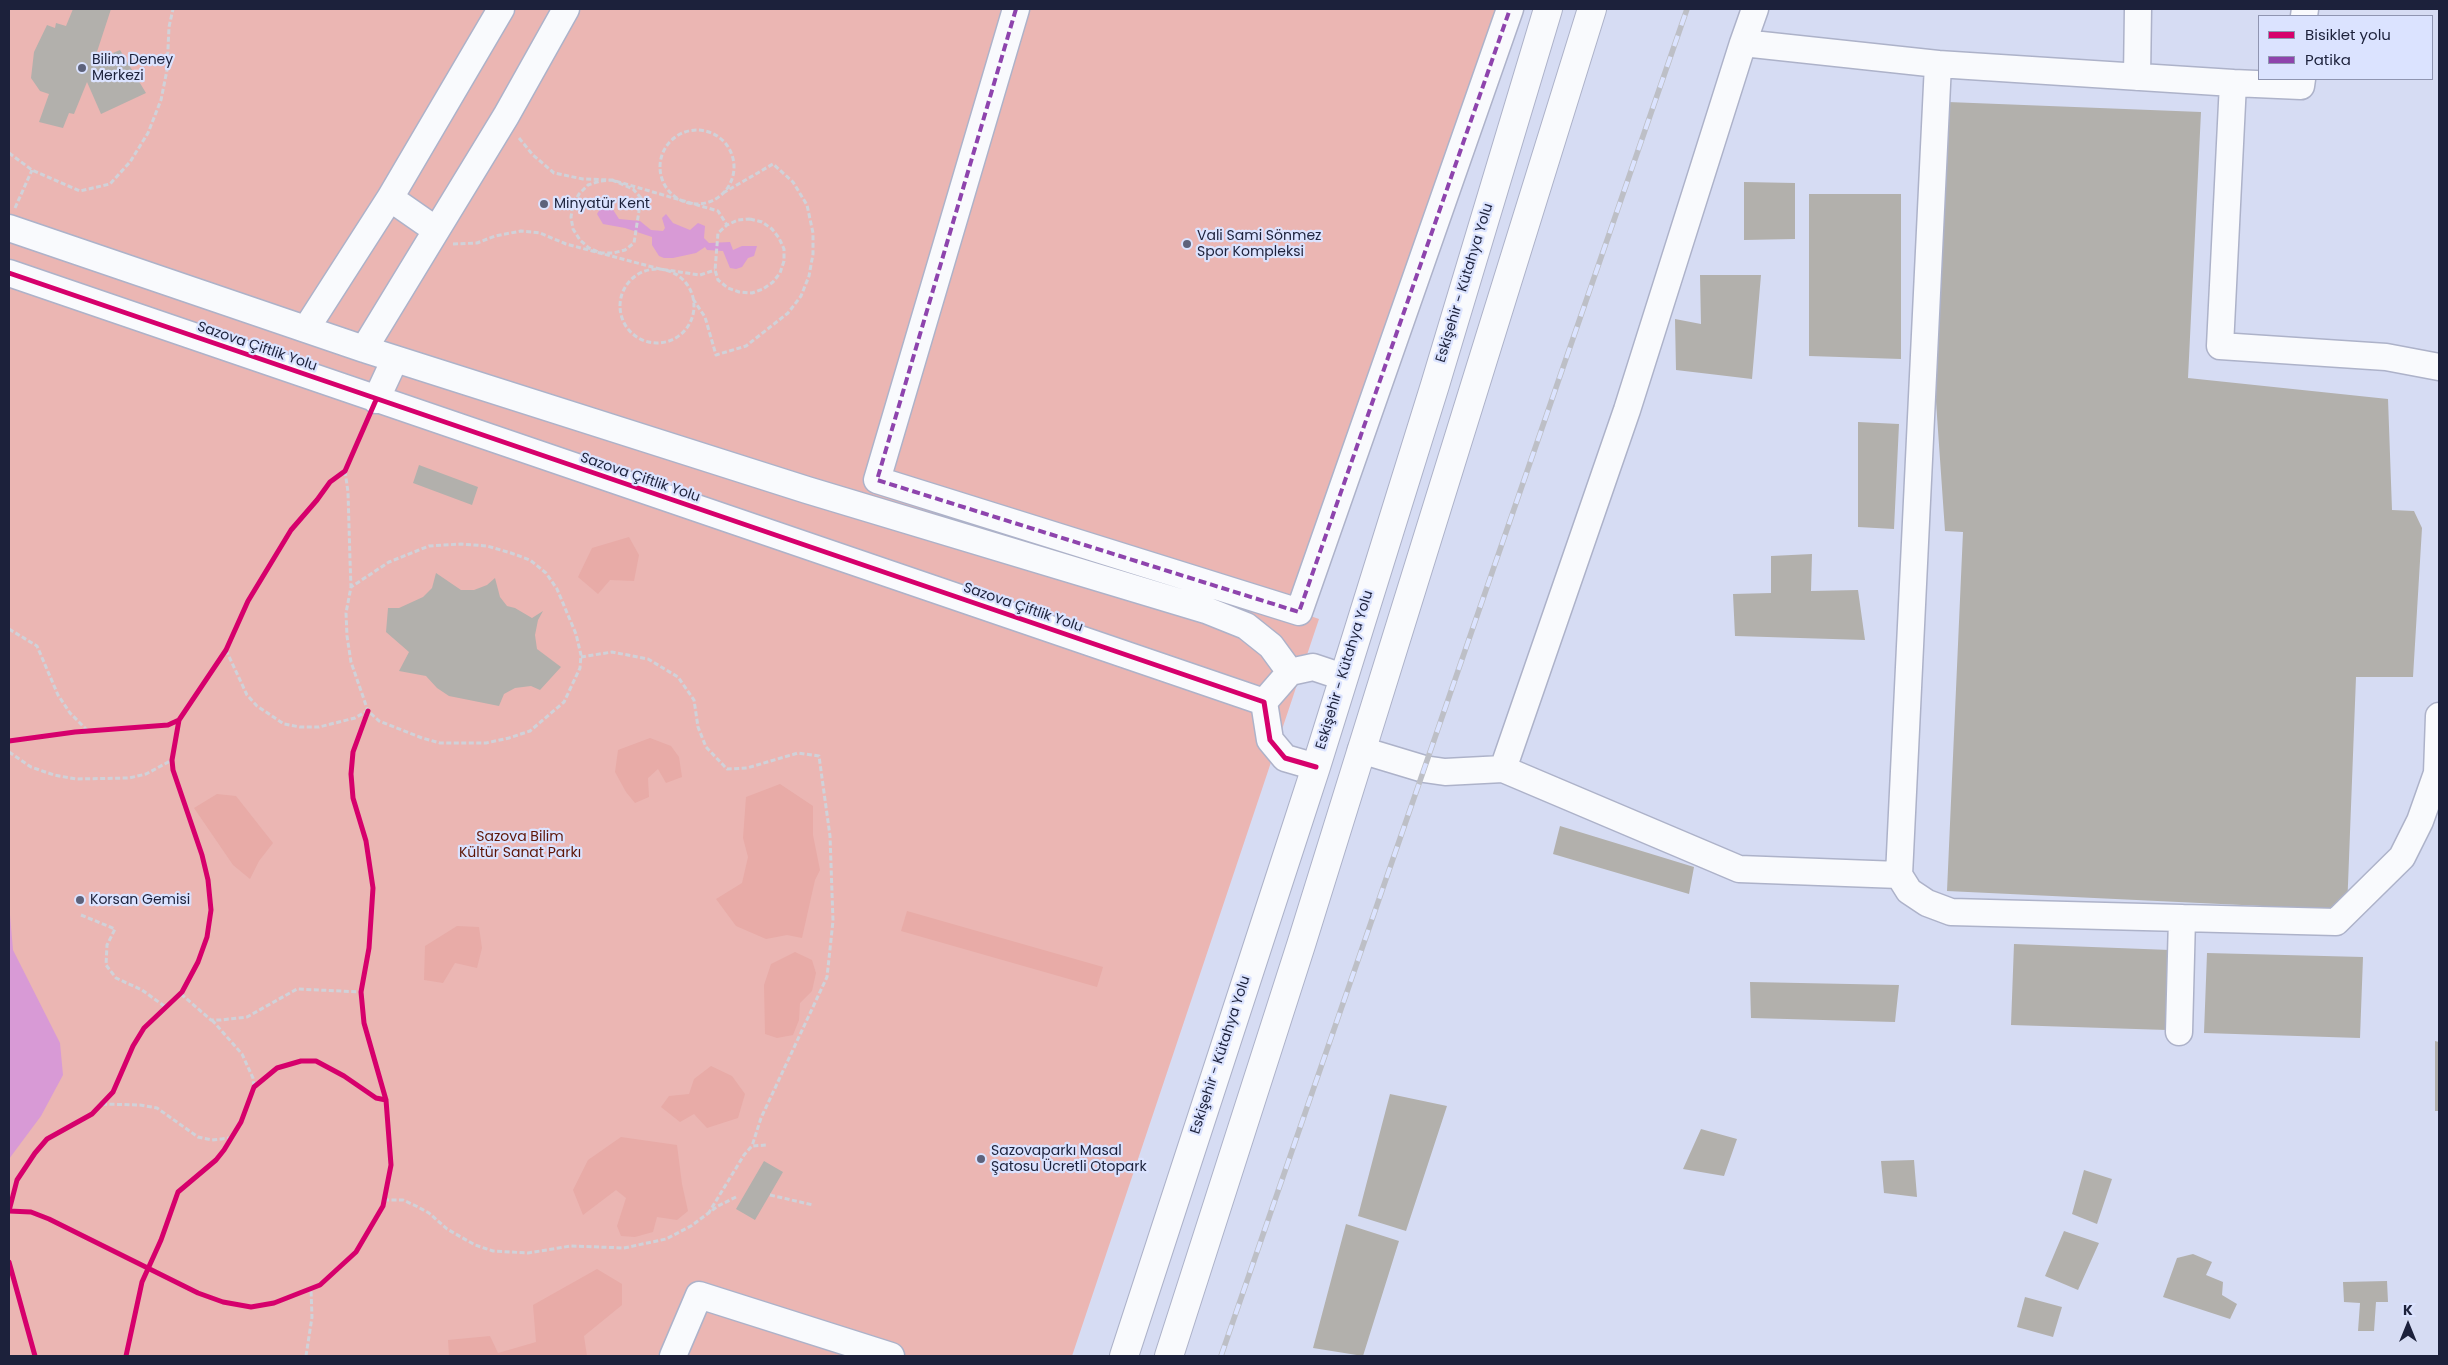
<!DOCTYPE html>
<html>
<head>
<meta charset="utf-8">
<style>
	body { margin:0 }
	#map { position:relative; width:2448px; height:1365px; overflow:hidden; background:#d6dcf3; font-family:Poppins,sans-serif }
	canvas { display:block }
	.frame { position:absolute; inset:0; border:10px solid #1c213b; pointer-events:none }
	.legend { position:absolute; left:2258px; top:15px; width:175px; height:65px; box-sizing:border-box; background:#dbe3ff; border:1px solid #8f95b1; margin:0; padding:6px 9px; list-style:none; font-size:15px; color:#1c213b }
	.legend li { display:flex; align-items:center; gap:10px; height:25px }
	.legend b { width:25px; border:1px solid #8f95b1 }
	.north { position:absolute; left:2383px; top:1300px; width:50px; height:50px; -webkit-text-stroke:4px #dbe3ff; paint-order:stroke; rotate:0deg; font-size:14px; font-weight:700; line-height:20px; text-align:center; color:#1c213b }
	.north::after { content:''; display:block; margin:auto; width:18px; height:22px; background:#1c213b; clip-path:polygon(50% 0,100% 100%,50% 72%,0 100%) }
</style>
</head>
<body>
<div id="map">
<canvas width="2448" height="1365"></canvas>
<div class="frame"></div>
<ul class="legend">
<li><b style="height:6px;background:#d6006c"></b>Bisiklet yolu</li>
<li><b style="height:6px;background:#8e44ad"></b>Patika</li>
</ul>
<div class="north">K</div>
</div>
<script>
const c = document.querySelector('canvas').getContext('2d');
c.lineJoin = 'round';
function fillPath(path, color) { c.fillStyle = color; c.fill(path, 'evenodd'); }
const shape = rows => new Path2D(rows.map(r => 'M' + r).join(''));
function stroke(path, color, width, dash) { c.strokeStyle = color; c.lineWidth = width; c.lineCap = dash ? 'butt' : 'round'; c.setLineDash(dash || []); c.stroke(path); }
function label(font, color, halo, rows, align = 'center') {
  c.font = font + ' Poppins,sans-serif'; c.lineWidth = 4.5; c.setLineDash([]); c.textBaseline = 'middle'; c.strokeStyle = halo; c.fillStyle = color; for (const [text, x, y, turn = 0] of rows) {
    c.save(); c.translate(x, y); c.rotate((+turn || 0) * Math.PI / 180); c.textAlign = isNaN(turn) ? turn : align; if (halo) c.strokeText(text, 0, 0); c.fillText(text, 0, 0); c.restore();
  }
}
fillPath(shape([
	[9,9,1510,9,1299,612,1319,619,1072,1356,9,1356]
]), '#ebb6b3');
fillPath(shape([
	[629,537,639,555,634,581,610,580,598,594,578,577,592,548],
	[650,738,671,746,679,757,682,777,666,783,658,769,648,778,649,797,635,803,626,792,615,772,618,750],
	[780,784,813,806,813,835,820,870,815,880,802,938,787,935,766,939,736,926,716,899,742,883,748,857,743,838,746,797],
	[217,794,236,796,273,843,259,861,250,879,233,865,194,808],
	[907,911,1103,967,1097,987,901,931],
	[457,926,479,927,482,948,477,968,455,963,443,983,424,980,425,946],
	[795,952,812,960,816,973,812,991,800,1003,799,1020,793,1035,777,1038,765,1034,764,985,771,964],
	[711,1066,732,1076,745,1094,738,1118,707,1128,694,1114,680,1122,661,1107,669,1096,689,1094,694,1079],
	[621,1137,677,1145,682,1184,688,1211,677,1220,657,1217,653,1232,635,1237,621,1236,617,1226,626,1198,616,1190,583,1215,573,1190,588,1160],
	[597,1269,622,1284,622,1305,584,1336,587,1356,449,1356,448,1340,490,1336,498,1353,536,1342,533,1305]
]), '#e8aba7');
fillPath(shape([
	[610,205,619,219,640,221,651,230,663,231,665,228,662,218,666,214,673,223,690,230,698,223,705,226,704,238,709,243,730,242,733,250,742,246,757,246,754,256,748,258,742,267,736,269,730,268,723,251,707,250,705,247,696,253,673,258,664,258,659,256,652,245,652,237,625,228,603,224,597,214,600,209],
	[9,903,13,950,60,1043,63,1075,41,1116,9,1159]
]), '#d89ad6');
fillPath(shape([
	[73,9,111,9,94,61,120,50,146,93,101,114,87,82,74,114,69,113,63,128,39,122,49,94,40,91,31,78,34,52,47,25,55,28,56,23,66,26],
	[1948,102,2201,112,2188,378,2388,399,2392,510,2414,511,2422,528,2413,677,2356,677,2347,910,1947,891,1963,532,1945,531,1934,373],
	[1744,182,1795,183,1795,239,1744,240],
	[1809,194,1901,194,1901,359,1809,356],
	[1700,275,1761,275,1752,379,1676,370,1675,319,1701,324],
	[1858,422,1899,424,1894,529,1858,527],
	[419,465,478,487,472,505,413,483],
	[1812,554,1811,591,1858,590,1865,640,1735,636,1733,594,1771,593,1771,556],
	[436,573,461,590,474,590,487,585,495,578,500,597,507,606,515,608,532,618,543,611,538,620,535,635,537,649,561,667,540,690,531,686,515,688,504,694,499,706,449,696,437,688,426,676,399,671,409,652,386,632,388,608,399,608,423,597,432,588],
	[1560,826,1694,867,1689,894,1553,854],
	[2014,944,2170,950,2167,1030,2011,1025],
	[2207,953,2363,957,2360,1038,2204,1033],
	[1750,982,1899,985,1895,1022,1751,1018],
	[2435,1041,2439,1042,2439,1111,2435,1111],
	[1390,1094,1447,1106,1406,1231,1358,1216],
	[1701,1129,1737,1139,1724,1176,1683,1169],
	[1914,1160,1917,1197,1884,1193,1881,1161],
	[764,1161,783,1172,755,1220,736,1209],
	[2084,1170,2112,1179,2097,1224,2072,1214],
	[1346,1224,1399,1241,1363,1356,1313,1348],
	[2064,1231,2099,1243,2078,1290,2045,1276],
	[2193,1254,2212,1262,2206,1275,2223,1282,2222,1295,2237,1304,2230,1319,2163,1297,2177,1258],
	[2387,1281,2388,1302,2376,1302,2374,1331,2358,1331,2360,1303,2344,1302,2343,1282],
	[2025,1297,2062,1307,2053,1337,2017,1327]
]), '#b2b0ac');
const minor = shape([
	[1016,9,877,480,1299,612,1510,9],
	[2304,16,2305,9],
	[1743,43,1938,64,1899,875,1739,869,1503,769,1627,410,1743,43,1755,9],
	[1938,64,2233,83,2220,346,2386,357,2439,367],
	[2137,77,2138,9],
	[2233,83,2301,86,2302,79],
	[390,198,436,230],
	[9,228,364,349,807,490,1206,610,1246,626,1271,646,1290,672],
	[9,273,1264,702],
	[306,329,390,198,501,9],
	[364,349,506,116,566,9],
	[376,400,395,359],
	[1361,750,1424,769,1445,772,1503,769],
	[1316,767,1285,758,1270,740,1264,702,1290,672,1313,667,1343,677],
	[1899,875,1909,891,1927,903,1951,912,2336,922,2402,857,2420,821,2437,773,2439,716],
	[2179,1032,2182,918],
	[673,1356,699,1295,891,1356]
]);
const highway = shape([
	[1124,1356,1316,767,1435,385,1548,9],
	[1169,1356,1301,945,1592,9]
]);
stroke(minor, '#adb2c9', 29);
stroke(highway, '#adb2c9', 30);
stroke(shape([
	'660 167a37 37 0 1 1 74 0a37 37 0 1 1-74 0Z',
	[519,138,533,155,554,173,583,179,612,180,718,211,727,225],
	[9,153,32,170,80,191,110,184,130,162,148,133,161,100,167,70,169,27,173,9],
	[612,180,633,189,641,198,634,243,625,250,613,253,601,253,589,248,580,240,573,229,571,217,573,205,579,194,588,185,600,181,612,180],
	[15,208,32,170],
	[750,219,762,222,772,229,779,238,784,249,784,261,780,273,773,282,763,289,752,293,739,292,728,288,718,280,715,270,718,233,727,225,738,220,750,219],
	[453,244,477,243,495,236,521,231,540,233,566,244,660,269,700,275,715,270],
	'620 306a37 37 0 1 1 74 0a37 37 0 1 1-74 0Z',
	[693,299,705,317,716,355,746,346,788,313,801,296,809,276,813,254,813,233,807,205,793,182,773,164,723,193],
	[345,471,348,492,350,560,351,587,346,613,347,636,351,662,368,711,379,721,422,738,440,743,486,743,509,738,530,731,564,702,580,668,581,655,576,634,557,589,546,573,530,560,511,553,487,546,461,544,429,546,389,562,351,587],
	[9,629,37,646,58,695,70,713,88,731],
	[226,650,247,695,257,706,284,724,300,727,319,727,355,718,367,711],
	[581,657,612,652,648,659,678,677,694,700,698,727,706,747,727,769,747,768,798,753,819,756,830,836,833,921,827,977,761,1118,752,1146],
	[9,741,75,732,168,725,179,720],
	[9,752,31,767,54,775,76,779,129,778,146,774,172,760],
	[81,915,115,929,107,945,106,965,116,978,142,990,167,1008],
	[181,994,211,1020,221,1020,247,1017,297,989,361,992],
	[212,1020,242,1054,253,1078,254,1087],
	[102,1104,140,1105,157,1108,198,1137,212,1140,230,1138],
	[770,1195,813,1205],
	[384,1200,403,1200,416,1206,429,1213,447,1229,475,1245,493,1251,528,1253,571,1246,624,1248,666,1239,691,1226,718,1206,736,1197],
	[9,1211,17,1180,35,1153,47,1139,92,1114,113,1092,133,1046,144,1028,182,992,198,962,207,937,211,910,208,880,202,855,173,770,172,760,179,720,226,650,248,601,291,530,317,500,330,482,345,471,366,421],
	[9,1211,31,1212,49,1219,198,1293,223,1302,251,1307,274,1303,320,1285,356,1252,383,1206,391,1165,386,1100,364,1023,361,992,369,948,373,888,366,841,353,798,351,774,353,752,368,711],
	[708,1214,744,1155,752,1146,767,1145],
	[9,1262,35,1356],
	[126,1356,142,1282,161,1240,178,1192,216,1160,224,1150,241,1122,254,1087,277,1068,301,1061,316,1061,344,1076,376,1098,386,1100],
	[306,1356,312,1317,311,1289]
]), '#d0d2d9', 3, [5, 2.5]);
stroke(minor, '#f9fafd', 26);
stroke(highway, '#f9fafd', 28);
const rail = shape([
	[1221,1356,1687,9]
]);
stroke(rail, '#bdbfc6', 5.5);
stroke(rail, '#dbe3ff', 4, [11]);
stroke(shape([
	[1016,9,877,480,1299,612,1510,9]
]), '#8e44ad', 4, [8, 4]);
stroke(shape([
	[9,273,1264,702,1270,740,1285,758,1316,767],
	[9,741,75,732,168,725,179,720],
	[9,1211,17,1180,35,1153,47,1139,92,1114,113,1092,133,1046,144,1028,182,992,198,962,207,937,211,910,208,880,202,855,173,770,172,760,179,720,226,650,248,601,291,530,317,500,330,482,345,471,376,400],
	[9,1211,31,1212,49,1219,198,1293,223,1302,251,1307,274,1303,320,1285,356,1252,383,1206,391,1165,386,1100,364,1023,361,992,369,948,373,888,366,841,353,798,351,774,353,752,368,711],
	[9,1262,35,1356],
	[126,1356,142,1282,161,1240,178,1192,216,1160,224,1150,241,1122,254,1087,277,1068,301,1061,316,1061,344,1076,376,1098,386,1100]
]), '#d6006c', 5);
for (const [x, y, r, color] of [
	[82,68,5,"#5d627b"],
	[544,204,5,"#5d627b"],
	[1187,244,5,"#5d627b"],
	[80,900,5,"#5d627b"],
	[981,1159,5,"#5d627b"]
]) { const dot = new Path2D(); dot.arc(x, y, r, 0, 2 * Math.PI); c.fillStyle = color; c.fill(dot); stroke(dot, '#dbe3ff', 2); }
label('14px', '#1c213b', '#dbe3ff', [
	["Bilim Deney",92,60],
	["Merkezi",92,76],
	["Minyatür Kent",554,204],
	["Vali Sami Sönmez",1197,236],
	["Spor Kompleksi",1197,252],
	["Korsan Gemisi",90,900],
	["Sazovaparkı Masal",991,1151],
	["Şatosu Ücretli Otopark",991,1167]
], 'left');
label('14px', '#1c213b', '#dbe3ff', [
	["Eskişehir - Kütahya Yolu",1465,283,-73],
	["Sazova Çiftlik Yolu",257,347,19],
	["Sazova Çiftlik Yolu",640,478,19],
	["Sazova Çiftlik Yolu",1023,608,19],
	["Eskişehir - Kütahya Yolu",1345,670,-73],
	["Eskişehir - Kütahya Yolu",1221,1055,-72]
]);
label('14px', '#5e1607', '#dbe3ff', [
	["Sazova Bilim",520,837],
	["Kültür Sanat Parkı",520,853]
]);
</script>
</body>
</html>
